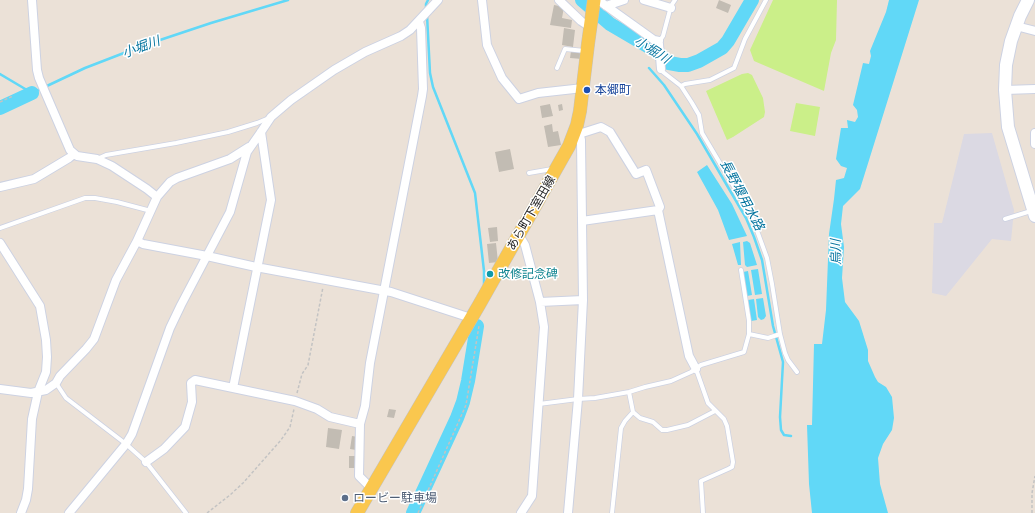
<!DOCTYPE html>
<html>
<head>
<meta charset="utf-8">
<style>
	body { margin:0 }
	canvas { display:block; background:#ebe1d7 }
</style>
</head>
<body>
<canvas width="1035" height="513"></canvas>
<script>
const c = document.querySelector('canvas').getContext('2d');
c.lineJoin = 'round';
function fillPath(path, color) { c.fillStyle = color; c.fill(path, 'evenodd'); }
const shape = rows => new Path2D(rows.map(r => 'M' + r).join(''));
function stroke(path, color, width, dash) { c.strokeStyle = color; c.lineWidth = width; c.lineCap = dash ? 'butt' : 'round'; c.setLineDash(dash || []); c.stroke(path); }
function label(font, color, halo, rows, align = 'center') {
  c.font = font + ' Ubuntu,"Noto Sans JP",sans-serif'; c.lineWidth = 3; c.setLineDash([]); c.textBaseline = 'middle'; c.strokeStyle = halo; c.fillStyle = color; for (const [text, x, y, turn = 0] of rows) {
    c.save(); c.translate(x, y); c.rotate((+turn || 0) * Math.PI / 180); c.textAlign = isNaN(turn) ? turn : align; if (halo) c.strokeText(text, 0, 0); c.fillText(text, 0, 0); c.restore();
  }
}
fillPath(shape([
	[992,133,1014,210,1011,241,992,239,946,296,932,293,934,223,942,223,964,134]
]), '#dbd9e3');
fillPath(shape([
	[773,0,837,0,836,40,831,53,824,91,754,61,750,50],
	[748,73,752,75,763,98,765,112,764,117,733,137,727,140,706,91,742,74],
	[796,103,820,107,815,136,790,131]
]), '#cbef89');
fillPath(shape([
	[889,0,919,0,860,189,843,206,841,224,844,247,842,278,845,302,859,321,868,350,868,361,875,377,878,382,886,387,892,397,894,418,892,430,883,444,878,458,880,484,888,513,812,513,809,484,807,425,812,425,814,344,822,344,826,310,829,234,834,199,836,180,844,178,847,168,841,166,836,159,841,128,848,128,847,120,855,122,858,117,857,110,853,105,863,63,869,64,871,56,870,51,886,12],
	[707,165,732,204,747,236,729,240,718,210,697,172],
	[747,241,750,243,757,265,747,267,745,265,743,242],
	[740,242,741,265,738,265,732,244],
	[758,269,762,294,755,295,751,270],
	[748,271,752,295,747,296,743,272],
	[763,298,766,316,764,319,761,320,758,317,756,299],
	[754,299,757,320,751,321,748,300]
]), '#61d8f7');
stroke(shape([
	[426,10,426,4,428,0],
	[427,15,430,73,433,87,475,193,484,271,484,285],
	[649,68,664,85,697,134,746,218,754,237,762,260,773,326,783,362,780,417,781,430,784,435,791,436],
	[0,74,32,93,85,68,142,46,211,23,288,0]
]), '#61d8f7', 2.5);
stroke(shape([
	[582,0,610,24,656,51,669,63,680,65,688,65,699,61,722,48,728,41,752,0],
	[0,108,32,93],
	[413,513,457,418,463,402,468,381,477,326]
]), '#61d8f7', 14);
fillPath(shape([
	[719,0,731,5,728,13,716,8],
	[554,5,564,7,562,18,572,20,571,28,550,25],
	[564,28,575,30,573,47,562,45],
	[571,51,582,52,582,59,570,58],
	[550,104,553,116,542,118,540,106],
	[562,104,563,110,559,111,558,105],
	[552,124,553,132,558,131,561,145,548,147,544,126],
	[510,149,514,169,499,172,495,152],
	[497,227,498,241,490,242,488,228],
	[496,243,498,262,489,263,487,244],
	[389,409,396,410,394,418,387,417],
	[328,428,342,430,339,449,326,447],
	[352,436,358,437,356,450,350,449],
	[349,456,356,456,356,468,349,468]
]), '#c2bcb3');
const lane = shape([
	[659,42,663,36,671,6,675,0],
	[557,68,565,49,585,51],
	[661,69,663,72,681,86,692,103,699,115,702,133,752,217,767,258,772,284,780,334,785,353,788,360,797,372],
	[681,86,685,84,710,80,734,68,745,39,766,0],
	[97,159,106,155,176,143,228,132,257,123,269,118],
	[529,173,552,169],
	[1005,219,1031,211],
	[0,228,85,198,95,198,117,202,151,211],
	[749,334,768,338,780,334],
	[696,369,708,403,724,419,727,426,733,462,732,467,728,469,701,481,703,513],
	[56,383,66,398,126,444,146,462,186,513],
	[539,404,578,399,595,398,629,392,645,387,671,381,691,372,701,365,744,352,749,334,749,321,741,270],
	[633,412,640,418,653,422,662,430,667,430,688,425,715,411],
	[612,513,621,428,625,421,633,412,629,392]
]);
const street = shape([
	[482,0,487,45,502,78,519,99,538,93,583,88],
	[559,0,581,21,590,27],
	[598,0,654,40,659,41],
	[644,0,671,8],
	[606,6,624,0],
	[1016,26,1035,31],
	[659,44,661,69],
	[1005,90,1035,89],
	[1035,133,1035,144],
	[579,134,601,127,610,132,636,174,646,170,660,207,658,210],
	[0,187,34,179,69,158,74,154],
	[157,197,170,182,177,178,230,159,249,147],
	[582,221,658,210,689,356,696,369],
	[519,235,525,245,540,302,544,327,532,496,521,513],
	[137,241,143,244,207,256,256,267,391,292,471,318],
	[0,243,40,306,46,340,47,357,46,372,38,392,32,419,28,489,26,500,21,513],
	[540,302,583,300],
	[233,388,271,200,261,132],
	[0,389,31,393,46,390,56,383,60,376,86,349,94,339,116,280,137,241,157,197,147,189,112,166,97,159,77,156,70,150,39,78,37,70,32,0],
	[146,462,164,449,185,427,192,402,191,383,195,380,295,401,317,409,330,417,360,424],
	[373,487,368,485,359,476,360,424,365,406,370,363,422,96,423,89,421,28,419,22],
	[69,513,126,444,132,434,170,328,181,305,230,212,247,152,261,132,271,117,291,100,334,70,365,52,401,36,410,30,438,0],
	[568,513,578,399,583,300,581,140,578,127]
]);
const secondary = shape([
	[1028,0,1020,16,1011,41,1006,65,1005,90,1008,127,1035,216]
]);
const primary = shape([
	[357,513,479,305,569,146,577,125,580,111,588,44,594,0]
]);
stroke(lane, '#cdd2e2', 5.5);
stroke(street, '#cdd2e2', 10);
stroke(secondary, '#cdd2e2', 14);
stroke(primary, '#c3c3c3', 14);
stroke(shape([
	[0,102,13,96],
	[297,393,302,374,308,365,323,287],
	[207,513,230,495,243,483,281,440,290,427,294,409],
	[418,513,466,405,479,326],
	[1032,513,1032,493,1035,476]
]), '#c3c3c3', 1.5, [3, 2]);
stroke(lane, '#fff', 4);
stroke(street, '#fff', 8);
stroke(secondary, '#fff', 12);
stroke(primary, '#fac74e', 13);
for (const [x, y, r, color] of [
	[587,90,4,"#1a4fb4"],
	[490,274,4,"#0f9aa8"],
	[345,498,4,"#5c6f8a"]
]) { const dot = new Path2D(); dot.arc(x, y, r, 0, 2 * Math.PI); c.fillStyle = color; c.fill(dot); stroke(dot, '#fff', 1.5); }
label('12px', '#164399', '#fff', [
	["本郷町",595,90]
], 'left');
label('12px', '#272727', '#fff', [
	["あら町下室田線",531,213,-60]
]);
label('12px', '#0d838f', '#fff', [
	["改修記念碑",498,274]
], 'left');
label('12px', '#4e5e75', '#fff', [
	["ロービー駐車場",353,498]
], 'left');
label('italic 13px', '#04749f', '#fff', [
	["小堀川",141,47,-20],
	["小堀川",652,50,32],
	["長野堰用水路",742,195,62],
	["烏川",836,252,-91]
]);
</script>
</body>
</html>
